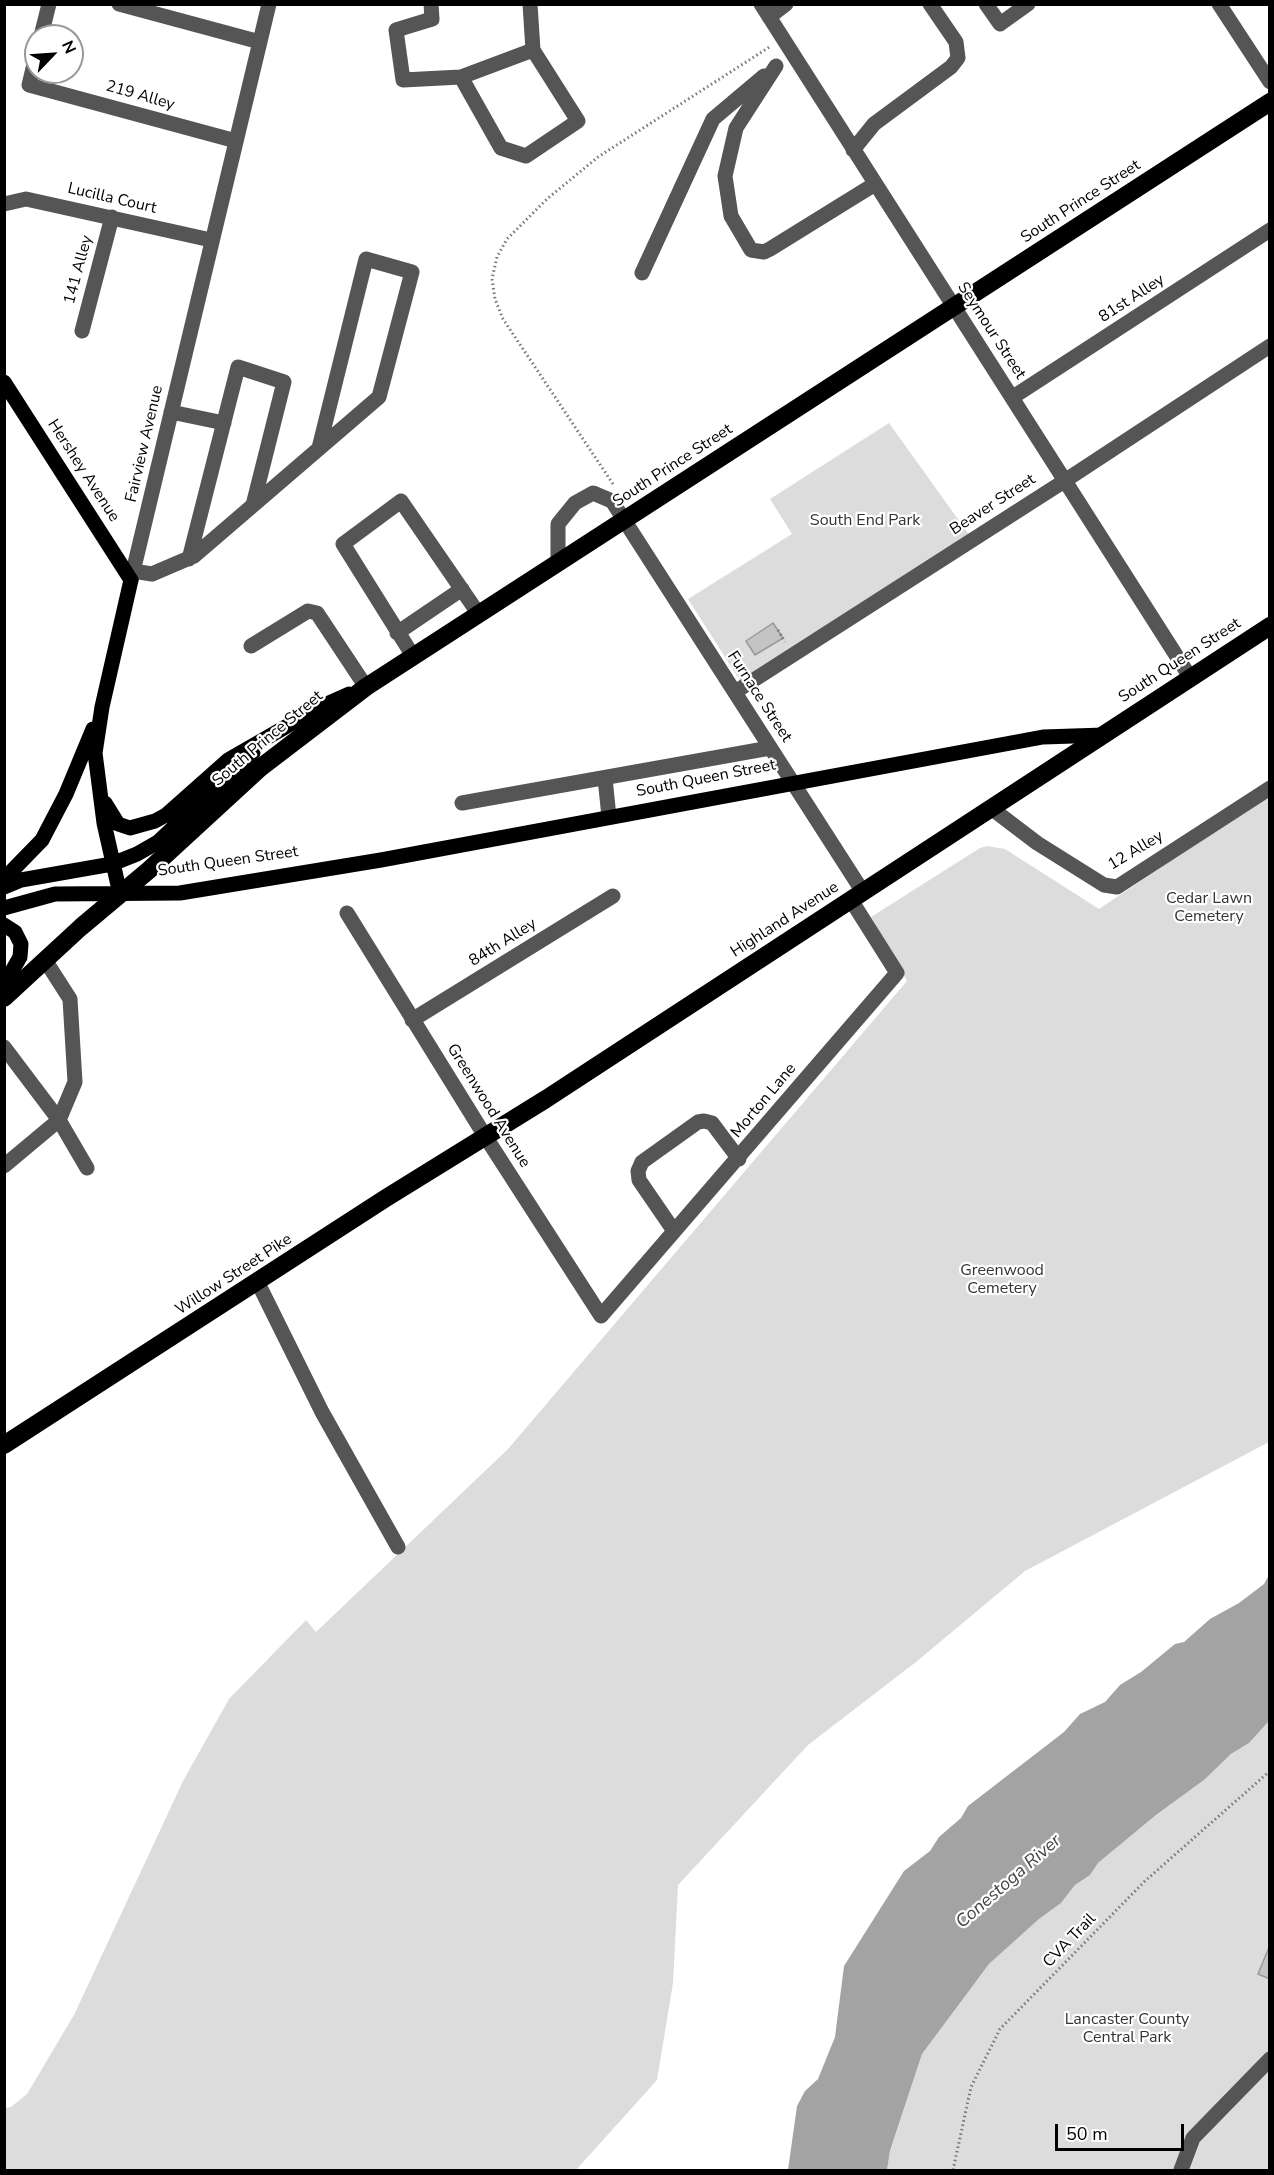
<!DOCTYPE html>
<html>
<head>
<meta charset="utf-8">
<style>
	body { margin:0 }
	#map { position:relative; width:1274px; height:2175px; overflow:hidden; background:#fff; font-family:"Nunito Sans",sans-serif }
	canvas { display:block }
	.frame { position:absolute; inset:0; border:6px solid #000; pointer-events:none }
	.north { position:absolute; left:24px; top:24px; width:60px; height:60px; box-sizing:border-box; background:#fff; border:2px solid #999; border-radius:50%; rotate:65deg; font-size:16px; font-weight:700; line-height:24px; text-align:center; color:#000 }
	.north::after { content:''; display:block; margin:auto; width:21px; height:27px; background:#000; clip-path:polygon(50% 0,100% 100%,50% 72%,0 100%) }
	.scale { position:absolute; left:1055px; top:2124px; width:129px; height:27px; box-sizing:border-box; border:3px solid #000; border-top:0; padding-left:8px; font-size:18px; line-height:21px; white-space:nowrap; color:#000; -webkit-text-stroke:4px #fff; paint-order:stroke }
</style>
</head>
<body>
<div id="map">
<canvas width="1274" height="2175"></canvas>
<div class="frame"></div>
<div class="north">N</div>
<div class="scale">50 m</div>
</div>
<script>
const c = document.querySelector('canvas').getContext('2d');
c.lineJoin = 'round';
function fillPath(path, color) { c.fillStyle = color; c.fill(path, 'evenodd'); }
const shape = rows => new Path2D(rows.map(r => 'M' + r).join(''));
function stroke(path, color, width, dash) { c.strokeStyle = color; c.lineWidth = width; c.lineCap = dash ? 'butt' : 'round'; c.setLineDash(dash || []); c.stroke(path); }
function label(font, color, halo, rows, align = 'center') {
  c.font = font + ' "Nunito Sans",sans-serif'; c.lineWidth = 4.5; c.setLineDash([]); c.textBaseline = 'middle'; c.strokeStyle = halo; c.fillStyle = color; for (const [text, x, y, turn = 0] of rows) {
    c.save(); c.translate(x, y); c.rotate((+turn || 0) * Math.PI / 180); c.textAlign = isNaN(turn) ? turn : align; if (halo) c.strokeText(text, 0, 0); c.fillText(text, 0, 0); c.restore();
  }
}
fillPath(shape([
	[889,423,970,536,741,682,688,599,792,534,770,499],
	[1269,795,1269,1442,1025,1571,916,1662,808,1745,678,1885,673,1983,657,2080,576,2170,5,2170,5,2108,11,2107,27,2094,74,2015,183,1781,229,1699,306,1620,316,1632,508,1449,907,981,871,917,980,848,987,846,1005,849,1099,909],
	[1269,1721,1269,2170,887,2170,890,2152,922,2054,989,1964,1039,1919,1061,1903,1075,1885,1090,1875,1098,1863,1156,1815,1204,1780,1231,1754,1249,1743]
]), '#dcdcdc');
fillPath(shape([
	[1269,1575,1269,1721,1249,1743,1231,1754,1204,1780,1156,1815,1098,1863,1090,1875,1075,1885,1061,1903,1039,1919,989,1964,922,2054,890,2151,887,2170,788,2170,797,2106,805,2091,818,2079,835,2037,844,1966,904,1871,930,1851,939,1837,961,1818,968,1806,1064,1732,1080,1714,1105,1702,1120,1685,1141,1672,1175,1644,1184,1642,1210,1619,1239,1603,1264,1584]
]), '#a3a3a3');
const building = shape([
	[773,623,783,638,755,655,746,641,773,623],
	[1270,1945,1270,1979,1258,1974,1270,1945]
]);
fillPath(building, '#c4c4c4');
stroke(building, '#999', 1.5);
stroke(shape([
	[613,484,503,319,495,299,492,279,497,257,507,239,547,199,598,157,771,46],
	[778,630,785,642],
	[953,2170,971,2087,1000,2029,1145,1881,1270,1771]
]), '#777', 3, [1.5, 3]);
stroke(shape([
	[119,4,260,42],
	[431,4,432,19,396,30,403,80,461,77,533,50],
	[761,4,1190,677],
	[986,4,1000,24,1028,4],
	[1219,4,1270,82],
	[769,17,786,4],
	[41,36,49,4],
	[36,56,29,85,236,141],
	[776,66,736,128,725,176,731,216,751,250,764,252,770,249,875,184],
	[461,77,501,148,526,156,578,121,533,50,530,4],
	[853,150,874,124,951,67,958,58,956,42,930,4],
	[4,204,26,199,211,240],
	[642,273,713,119,764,76],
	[82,331,112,217],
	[1013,397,1270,230],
	[171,412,224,423],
	[189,559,238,367,284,382,253,505],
	[558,563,558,524,575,503,593,493,612,501,863,892],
	[133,571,152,574,194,556,379,397,412,272,366,259,319,448],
	[131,580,269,4],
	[397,633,462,589],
	[251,646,308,611,317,613,366,687],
	[413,656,343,544,401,501,478,613],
	[735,692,1066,480,1270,346],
	[605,778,609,817],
	[462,803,770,748],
	[991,808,1037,843,1104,885,1117,887,1270,788],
	[347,913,485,1136,601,1316,897,973,851,900],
	[412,1020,613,896],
	[4,1047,59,1120,87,1168],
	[4,1166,59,1120,75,1082,70,999,45,960],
	[674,1231,639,1180,638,1171,642,1162,698,1122,704,1121,712,1123,739,1159],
	[258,1283,322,1412,398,1547],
	[1181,2170,1193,2138,1270,2059]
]), '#555', 15);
stroke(shape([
	[4,382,131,580,102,707,95,753,104,823,120,894],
	[105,803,118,824,130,828,155,821,166,815,228,760,322,706,349,694],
	[4,879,42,840,66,794,93,729],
	[4,887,21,880,112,864,137,854,158,842,253,753],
	[4,908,55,894,180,893,381,860,1043,737,1104,735],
	[4,925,15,932,21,944,20,957,4,985]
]), '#000', 15);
stroke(shape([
	[4,998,81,927,149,870,260,768,366,687,1270,102],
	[4,1445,386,1198,546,1099,1270,626]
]), '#000', 18);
label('16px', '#000', '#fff', [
	["219 Alley",140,96,16],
	["Lucilla Court",112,199,13],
	["South Prince Street",1081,202,-33],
	["141 Alley",79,270,-75],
	["81st Alley",1132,299,-33],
	["Seymour Street",991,331,57],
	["Fairview Avenue",145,444,-77],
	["South Prince Street",673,466,-33],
	["Hershey Avenue",83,471,57],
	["Beaver Street",993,505,-33],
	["South Queen Street",1180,661,-33],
	["Furnace Street",759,697,57],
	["South Prince Street",268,739,-40],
	["South Queen Street",706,779,-11],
	["12 Alley",1136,851,-31],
	["South Queen Street",228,862,-8],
	["Highland Avenue",785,920,-33],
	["84th Alley",503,943,-32],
	["Morton Lane",764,1101,-50],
	["Greenwood Avenue",488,1106,58],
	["Willow Street Pike",234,1275,-33],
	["CVA Trail",1070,1941,-46]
]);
label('16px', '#333', '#fff', [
	["South End Park",865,521],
	["Cedar Lawn",1209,899],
	["Cemetery",1209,917],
	["Greenwood",1002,1271],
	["Cemetery",1002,1289],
	["Lancaster County",1127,2020],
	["Central Park",1127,2038]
]);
label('italic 18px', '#444', '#fff', [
	["Conestoga River",1009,1882,-41]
]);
</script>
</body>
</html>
